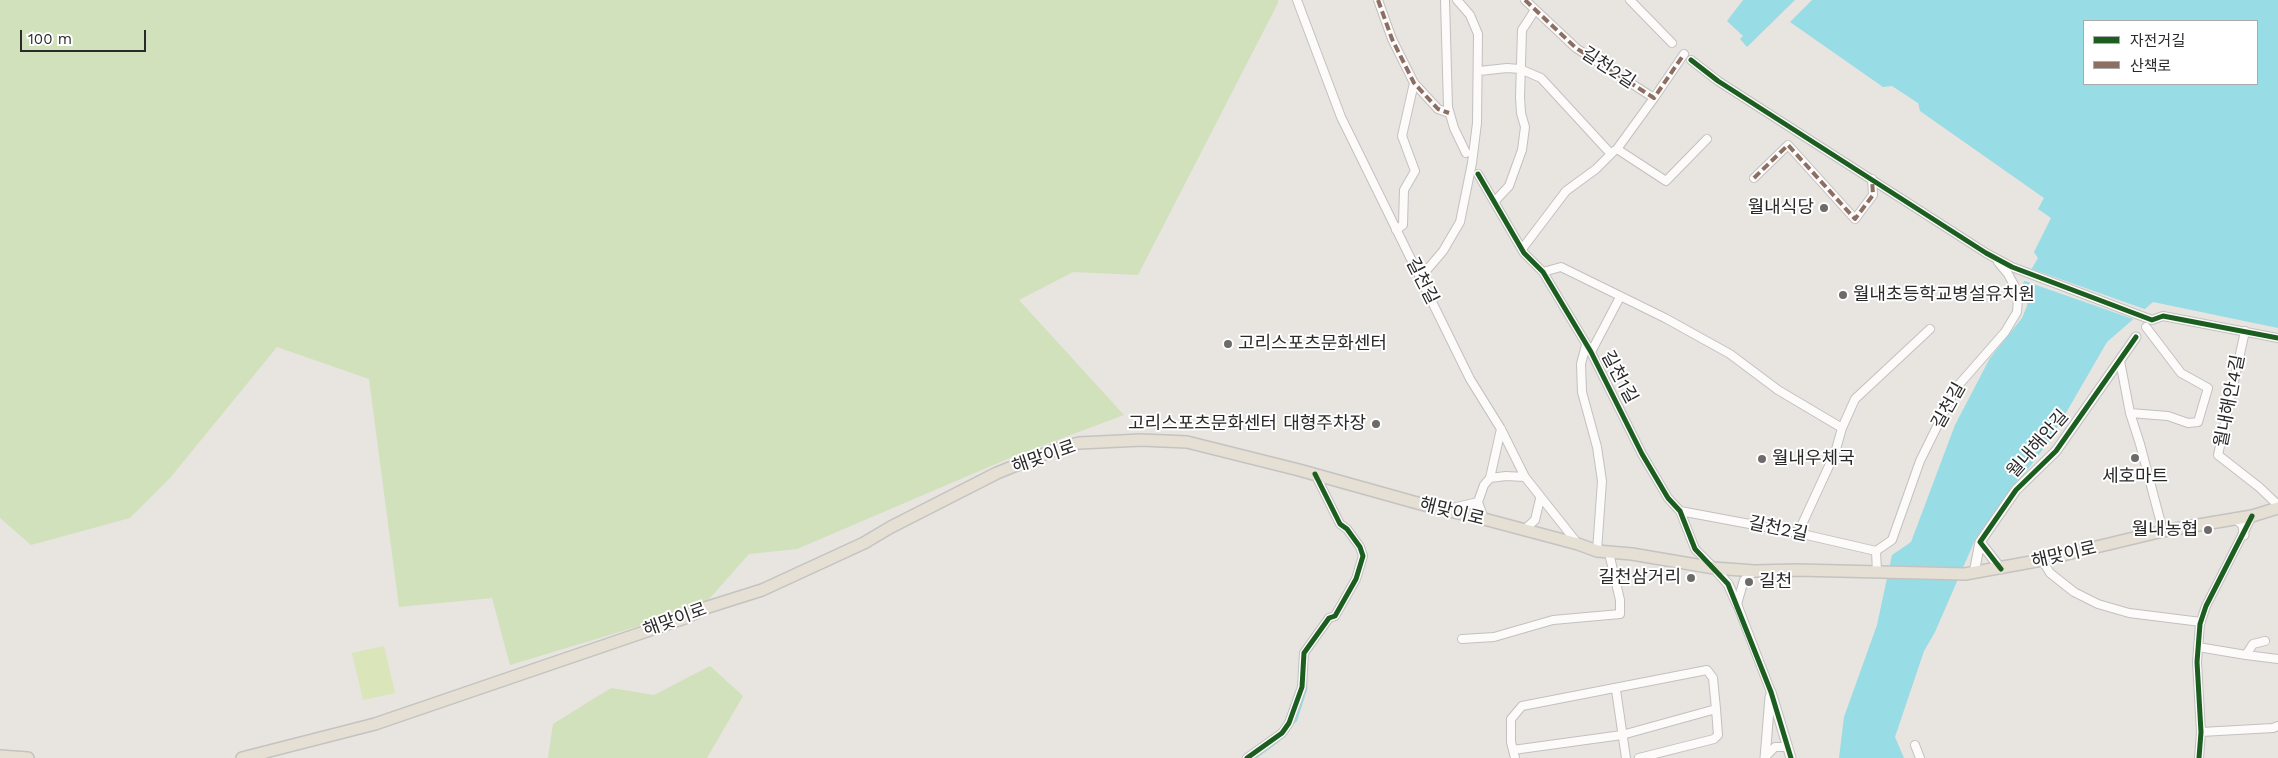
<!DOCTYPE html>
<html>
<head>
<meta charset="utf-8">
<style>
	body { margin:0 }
	#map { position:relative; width:2278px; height:758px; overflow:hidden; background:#e8e4e0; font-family:"Work Sans","Noto Sans KR",sans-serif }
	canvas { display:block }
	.legend { position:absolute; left:2083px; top:20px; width:175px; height:65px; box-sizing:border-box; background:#fff; border:1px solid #aaa; margin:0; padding:6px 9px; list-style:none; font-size:15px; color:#2a2a2a }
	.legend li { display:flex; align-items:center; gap:10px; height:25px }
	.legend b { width:25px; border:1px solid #aaa }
	.scale { position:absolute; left:20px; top:30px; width:126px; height:22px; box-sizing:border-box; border:2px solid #2a2a2a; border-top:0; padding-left:6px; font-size:15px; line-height:18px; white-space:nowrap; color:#2a2a2a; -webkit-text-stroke:4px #fff; paint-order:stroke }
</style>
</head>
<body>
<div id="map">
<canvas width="2278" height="758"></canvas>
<ul class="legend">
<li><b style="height:6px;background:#1b5e20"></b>자전거길</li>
<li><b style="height:6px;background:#8d6e63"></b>산책로</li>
</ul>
<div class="scale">100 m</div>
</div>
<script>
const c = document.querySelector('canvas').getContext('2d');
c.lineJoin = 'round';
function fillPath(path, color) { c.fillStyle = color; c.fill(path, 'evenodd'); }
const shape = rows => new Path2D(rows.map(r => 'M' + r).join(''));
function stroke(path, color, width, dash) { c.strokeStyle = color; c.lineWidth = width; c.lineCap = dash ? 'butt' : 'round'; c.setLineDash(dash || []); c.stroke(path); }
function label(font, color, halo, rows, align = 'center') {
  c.font = font + ' "Work Sans","Noto Sans KR",sans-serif'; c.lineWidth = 4; c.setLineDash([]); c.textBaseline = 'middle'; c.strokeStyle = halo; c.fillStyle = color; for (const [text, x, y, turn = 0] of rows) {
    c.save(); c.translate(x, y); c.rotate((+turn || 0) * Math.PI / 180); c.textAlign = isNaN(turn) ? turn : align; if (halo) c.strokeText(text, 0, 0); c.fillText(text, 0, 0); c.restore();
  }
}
fillPath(shape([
	[0,0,1278,0,1278,3,1138,275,1073,272,1019,300,1124,415,1012,457,797,549,749,554,702,607,510,665,492,598,399,607,369,379,277,347,170,478,130,518,31,545,0,518],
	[710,666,743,696,707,758,548,758,553,724,611,688,654,695]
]), '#d0e1bb');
fillPath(shape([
	[384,646,395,693,363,700,352,653]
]), '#dae5b9');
fillPath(shape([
	[1743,0,1795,0,1747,47,1740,39,1743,36,1727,21],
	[1812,0,2278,0,2278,328,2153,302,2107,342,2052,437,1975,540,1935,632,1924,651,1895,737,1904,758,1839,758,1844,717,1877,625,1892,555,1911,542,1955,425,1990,358,2022,318,2027,306,2027,296,2022,285,2038,258,2034,252,2051,218,2038,209,2044,198,1920,111,1918,103,1892,86,1883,87,1790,22],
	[2084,21,2257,21,2257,84,2084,84]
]), '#98dce5');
fillPath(shape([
	[2029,268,2147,310,2136,320,2022,280]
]), '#e8e4e0');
stroke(shape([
	[1291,725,1296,720,1306,689,1306,674],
	[1255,758,1278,741]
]), '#98dce5', 2.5);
const minor = shape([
	[1297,0,1341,117,1470,379,1501,429,1525,477,1578,544],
	[1378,0,1392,39,1414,83,1438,109,1449,113],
	[1445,0,1448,107,1454,128,1466,153],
	[1525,0,1576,48,1654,98,1684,54],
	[1630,0,1672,43],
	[1691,60,1718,81,1986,253,2012,267,2152,320,2163,316,2278,338],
	[1479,71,1507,68,1520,69,1541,78,1611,154],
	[1654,98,1617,149,1666,181,1707,139],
	[1478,174,1524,253,1543,272,1591,352,1642,454,1668,498,1680,511,1695,549,1714,568],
	[1754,178,1788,145,1855,219,1873,195,1872,179],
	[1495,201,1509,186,1522,150,1525,127,1521,113,1520,97,1522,30,1535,10],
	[1396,230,1403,225,1404,190,1415,171,1402,136,1414,83],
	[1522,249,1566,191,1596,169,1614,151],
	[1543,272,1561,267,1665,318,1730,354,1778,390,1842,428],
	[1420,278,1443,251,1460,222,1472,163,1477,123,1478,34,1470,15,1457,0],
	[2245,331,2218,455,2259,487,2278,505],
	[1586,345,1581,364,1582,392,1597,447,1602,481,1597,551],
	[1591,352,1620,297],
	[2120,361,2130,413,2140,444,2163,531],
	[2130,413,2168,416,2188,423,2198,422,2208,388,2181,373,2146,327],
	[1490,478,1506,476,1525,477],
	[1448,509,1478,502],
	[1680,511,1798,533,1876,551],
	[1484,519,1478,502,1484,485,1490,478,1501,429],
	[1524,530,1535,520,1540,499],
	[1798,533,1835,453,1842,428,1855,399,1930,329],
	[2042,560,2050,573,2074,592,2098,604,2129,613,2201,622],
	[1755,571,1744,580,1737,604,1771,692],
	[1877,572,1876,551,1892,540,1920,461,1956,388,2005,332,2017,312,2018,298,2014,285,2008,274,1998,262],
	[1462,639,1494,637,1553,620,1620,614,1620,600,1609,553],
	[2198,647,2246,655,2253,644,2265,641],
	[2246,655,2278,659],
	[1616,690,1626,758],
	[2201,732,2273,728,2278,726],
	[1915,745,1920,758],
	[1513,750,1622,735,1716,709,1718,735,1714,739,1639,758],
	[1765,757,1775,747,1786,747],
	[1247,758,1282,733,1289,723,1302,687,1304,653,1329,618,1335,616,1356,579,1363,556,1360,547,1347,529,1340,524,1315,474],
	[1515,758,1511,742,1511,719,1522,706,1707,670,1713,678,1716,709],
	[2199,758,2201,732,2197,662,2200,624,2206,606,2252,516]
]);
const tertiary = shape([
	[2235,518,2243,525,2244,535],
	[1714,568,1728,584,1737,604],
	[2001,569,1980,542,2016,490,2056,451,2136,337],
	[1974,573,1980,542],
	[1771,692,1791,758],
	[1765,758,1770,697]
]);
const primary = shape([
	[0,756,28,758],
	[242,758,375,724,685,618,705,608,762,590,864,543,891,527,997,473,1059,448,1079,443,1141,440,1187,442,1299,470,1428,506,1484,519,1578,544,1597,551,1632,554,1714,568,1755,571,1798,570,1965,574,2042,560,2163,531,2252,516,2278,508]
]);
stroke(minor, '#c2c1c1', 10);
stroke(tertiary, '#c2c1c1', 11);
stroke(primary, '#c4c3c1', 14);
stroke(minor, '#fcfbfa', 8);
stroke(tertiary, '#fcfbfa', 9);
stroke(primary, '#e5dfd4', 11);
stroke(shape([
	[1378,0,1392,39,1414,83,1438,109,1449,113],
	[1525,0,1576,48,1654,98,1684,54],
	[1754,178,1788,145,1855,219,1873,195,1872,179]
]), '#8d6e63', 4, [8, 4]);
stroke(shape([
	[1691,60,1718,81,1986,253,2012,267,2152,320,2163,316,2278,338],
	[1478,174,1524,253,1543,272,1591,352,1642,454,1668,498,1680,511,1695,549,1728,584,1771,692,1791,758],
	[2001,569,1980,542,2016,490,2056,451,2136,337],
	[1247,758,1282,733,1289,723,1302,687,1304,653,1329,618,1335,616,1356,579,1363,556,1360,547,1347,529,1340,524,1315,474],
	[2199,758,2201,732,2197,662,2200,624,2206,606,2252,516]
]), '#1b5e20', 5);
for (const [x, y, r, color] of [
	[1824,208,5,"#6c6b6a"],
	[1843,295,5,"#6c6b6a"],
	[1228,344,5,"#6c6b6a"],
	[1376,424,5,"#6c6b6a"],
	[2135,458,5,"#6c6b6a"],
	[1762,459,5,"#6c6b6a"],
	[2208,530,5,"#6c6b6a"],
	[1691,578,5,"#6c6b6a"],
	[1749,582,5,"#6c6b6a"]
]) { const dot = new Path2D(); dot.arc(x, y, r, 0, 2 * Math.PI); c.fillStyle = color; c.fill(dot); stroke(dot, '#fff', 2); }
label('18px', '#2a2a2a', '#fff', [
	["길천2길",1608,68,33],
	["길천길",1422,281,63],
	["길천1길",1619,377,62],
	["월내해안4길",2230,401,-79],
	["길천길",1949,406,-61],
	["월내해안길",2038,444,-49],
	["해맞이로",1044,457,-19],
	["해맞이로",1452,512,14],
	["길천2길",1778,529,12],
	["해맞이로",2064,555,-13],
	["해맞이로",675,620,-20]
]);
label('18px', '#2a2a2a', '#fff', [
	["월내식당",1814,208],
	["월내초등학교병설유치원",1853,295,"left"],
	["고리스포츠문화센터",1238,344,"left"],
	["고리스포츠문화센터 대형주차장",1366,424],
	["월내우체국",1772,459,"left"],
	["세호마트",2135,477,"center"],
	["월내농협",2198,530],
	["길천삼거리",1681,578],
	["길천",1759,582,"left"]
], 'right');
</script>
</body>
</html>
